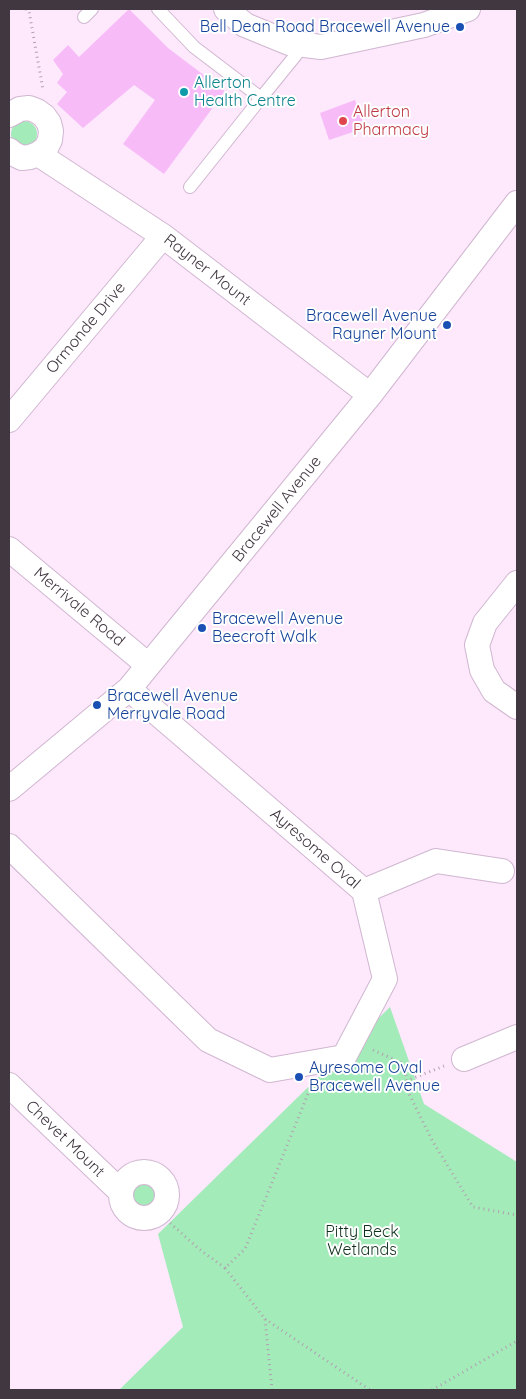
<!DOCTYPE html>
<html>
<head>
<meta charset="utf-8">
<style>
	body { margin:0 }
	#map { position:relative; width:526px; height:1399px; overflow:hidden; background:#fde8fc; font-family:Quicksand,sans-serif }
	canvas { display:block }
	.frame { position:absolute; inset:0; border:10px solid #413741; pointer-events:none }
</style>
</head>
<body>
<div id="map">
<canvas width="526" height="1399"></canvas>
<div class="frame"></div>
</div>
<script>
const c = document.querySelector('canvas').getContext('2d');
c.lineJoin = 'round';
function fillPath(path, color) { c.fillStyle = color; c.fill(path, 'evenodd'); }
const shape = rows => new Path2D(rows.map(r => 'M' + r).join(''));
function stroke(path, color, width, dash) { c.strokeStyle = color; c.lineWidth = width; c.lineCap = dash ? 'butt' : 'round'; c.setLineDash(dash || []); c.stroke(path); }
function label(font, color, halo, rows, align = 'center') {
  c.font = font + ' Quicksand,sans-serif'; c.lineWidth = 4; c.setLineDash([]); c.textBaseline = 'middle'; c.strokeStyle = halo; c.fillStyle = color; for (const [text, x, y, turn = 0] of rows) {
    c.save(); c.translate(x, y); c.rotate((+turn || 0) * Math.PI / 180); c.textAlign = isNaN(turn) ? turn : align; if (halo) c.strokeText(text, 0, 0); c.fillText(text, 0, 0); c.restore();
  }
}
fillPath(shape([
	'11 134a13 13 0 1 1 26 0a13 13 0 1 1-26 0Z',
	[390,1007,424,1104,517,1162,517,1390,119,1390,183,1327,158,1234],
	'132 1195a12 12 0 1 1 24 0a12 12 0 1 1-24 0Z'
]), '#a3ebb9');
fillPath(shape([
	[129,9,168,48,225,91,164,174,123,144,155,100,134,85,83,128,57,104,67,92,57,83,63,74,53,60,68,45,79,57],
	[355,100,365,128,329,140,320,113]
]), '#f7bcf8');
const lane = shape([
	[158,9,194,47,261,98,304,45],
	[84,17,92,9],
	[190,187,261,98]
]);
const street = shape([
	[226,9,245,25,289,43,321,47,424,25,468,9],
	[9,115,20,109,29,108,37,111,44,116,49,123,51,131,50,140,46,148,38,154,30,157,22,158,14,154,9,150],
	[38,154,163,236,370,395],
	[9,420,163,236],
	[9,549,148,665],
	[517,583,485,623,477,645,482,670,494,691,517,707],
	[9,789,129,689,370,395,517,203],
	[9,846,208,1040,270,1070,344,1057,385,979,364,891,129,689],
	[364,891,436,861,502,871],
	[464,1059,517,1037],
	[9,1085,121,1192],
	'121 1195a23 23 0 1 1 46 0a23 23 0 1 1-46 0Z'
]);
stroke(lane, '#d0b7d0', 14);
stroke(street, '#d0b7d0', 26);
stroke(shape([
	[26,9,29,11,43,90],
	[373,1050,404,1064,409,1094,433,1142,473,1207,517,1215],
	[406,1081,444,1066],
	[159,1213,199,1249,225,1268],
	[265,1319,370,1390],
	[272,1390,265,1319,225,1268,245,1249,312,1084],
	[432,1390,517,1341]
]), '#b1a0b0', 3, [1, 4]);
stroke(lane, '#fff', 12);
stroke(street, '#fff', 24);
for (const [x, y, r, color] of [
	[460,27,5,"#1a4fb4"],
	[184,92,5,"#0f9aa8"],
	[343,121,5,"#e0444e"],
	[447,325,5,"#1a4fb4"],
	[202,628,5,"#1a4fb4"],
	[97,705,5,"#1a4fb4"],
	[299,1077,5,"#1a4fb4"]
]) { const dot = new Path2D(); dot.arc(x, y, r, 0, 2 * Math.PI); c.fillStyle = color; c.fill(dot); stroke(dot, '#fff', 2); }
label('16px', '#164399', '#fff', [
	["Bell Dean Road Bracewell Avenue",450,27,"right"],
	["Bracewell Avenue",437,316,"right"],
	["Rayner Mount",437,334,"right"],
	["Bracewell Avenue",212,619],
	["Beecroft Walk",212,637],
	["Bracewell Avenue",107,696],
	["Merryvale Road",107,714],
	["Ayresome Oval",309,1068],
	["Bracewell Avenue",309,1086]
], 'left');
label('16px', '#0d838f', '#fff', [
	["Allerton",194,83],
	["Health Centre",194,101]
], 'left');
label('16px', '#be3a42', '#fff', [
	["Allerton",353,112],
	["Pharmacy",353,130]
], 'left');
label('16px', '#413741', '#fff', [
	["Rayner Mount",207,270,38],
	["Ormonde Drive",86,328,-50],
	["Bracewell Avenue",277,509,-51],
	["Merrivale Road",79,607,40],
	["Ayresome Oval",315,849,41],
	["Chevet Mount",65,1139,44]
]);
label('16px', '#10301c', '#fff', [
	["Pitty Beck",362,1232],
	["Wetlands",362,1250]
]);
</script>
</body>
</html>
